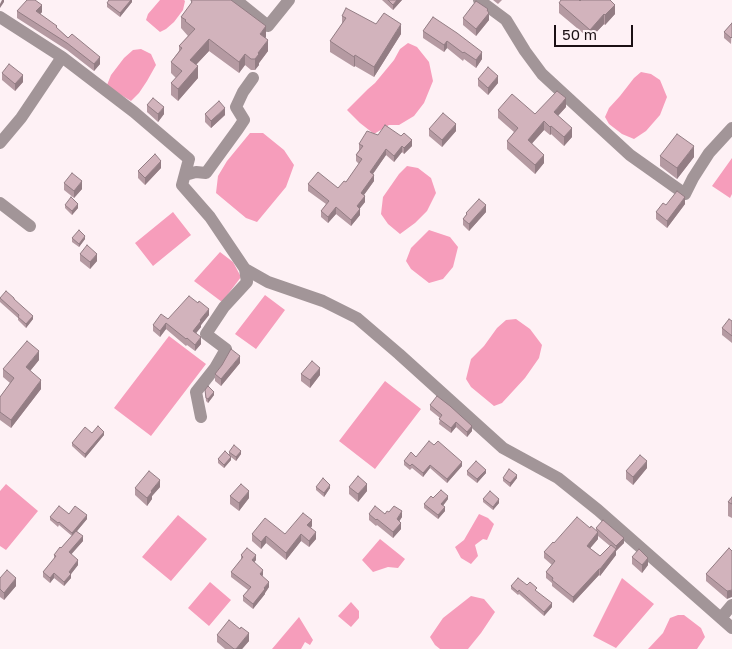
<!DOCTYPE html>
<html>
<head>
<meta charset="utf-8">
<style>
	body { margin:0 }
	#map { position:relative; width:732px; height:649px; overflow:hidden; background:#fef1f5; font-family:"Golos Text",sans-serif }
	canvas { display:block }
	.scale { position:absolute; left:554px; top:25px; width:79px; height:22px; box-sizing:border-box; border:2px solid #1b1014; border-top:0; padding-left:6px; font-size:15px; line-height:18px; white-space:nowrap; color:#1b1014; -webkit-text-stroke:4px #fef1f5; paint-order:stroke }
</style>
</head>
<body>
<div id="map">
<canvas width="732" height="649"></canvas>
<div class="scale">50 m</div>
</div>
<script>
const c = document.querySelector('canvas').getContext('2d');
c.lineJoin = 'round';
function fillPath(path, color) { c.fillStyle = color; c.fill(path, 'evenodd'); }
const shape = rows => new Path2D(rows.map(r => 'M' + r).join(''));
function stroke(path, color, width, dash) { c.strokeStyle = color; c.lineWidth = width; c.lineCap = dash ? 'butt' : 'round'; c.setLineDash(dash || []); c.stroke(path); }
fillPath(shape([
	[160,0,184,0,185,1,183,10,174,22,166,29,160,32,146,20,148,14],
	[408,43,417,47,429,62,433,81,424,103,414,116,399,125,389,125,374,134,360,123,347,110,368,89,375,83,394,60,400,49],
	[141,49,151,54,156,65,147,81,139,93,131,101,116,92,107,85,111,75,124,58,133,50],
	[641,72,651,74,660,80,667,97,660,115,646,131,634,139,622,134,609,124,605,117,609,108,620,96,634,78],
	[250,133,263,133,284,150,294,165,286,187,257,222,246,218,216,193,218,176,227,161],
	[732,158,732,194,730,198,712,186],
	[407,166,418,168,431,178,436,193,427,211,415,223,400,234,388,224,381,214,383,197,399,174],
	[173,212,191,235,153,266,135,243],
	[429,230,450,237,458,247,453,267,443,279,429,283,411,269,406,261,411,248],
	[220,252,233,262,241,277,222,302,194,281],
	[265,295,285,310,256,349,235,334],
	[516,319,530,329,542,345,539,358,525,378,502,403,494,406,471,387,466,379,471,359,484,346,497,328,506,320],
	[169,336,206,364,151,436,114,408],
	[385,381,421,409,375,469,339,441],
	[6,484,38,511,6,550,0,546,0,491],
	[479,514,488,518,494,524,487,540,483,539,475,545,478,556,471,564,461,558,455,547,464,540],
	[178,515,207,539,171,581,142,557],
	[380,539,405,559,398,568,388,567,373,572,362,560],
	[622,578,654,604,616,648,593,636],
	[210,582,231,600,209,626,188,608],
	[471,596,484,599,495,612,481,633,468,649,440,649,435,645,430,637,443,618],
	[351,602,359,611,359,618,351,627,338,616],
	[678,615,684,615,701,628,705,637,697,649,648,649,663,633,670,618],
	[299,617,313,640,310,645,305,642,301,649,272,649]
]), '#f69dbb');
stroke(shape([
	[236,0,268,26,289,0],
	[479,0,506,20,525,51,542,74,555,86,630,155,685,194,693,178,709,153,732,128],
	[0,17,62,57,134,112,189,159,182,185,210,217,245,269,268,282,323,301,357,318,399,354,503,448,558,478,598,510,732,628],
	[0,143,21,118,62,57],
	[185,175,196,172,206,173,238,129,244,120,236,107,243,92,253,78],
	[0,203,30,226],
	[201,417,196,392,215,368,226,349,206,334,224,307,247,282,245,269],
	[721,618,732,605]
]), '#a29598', 12);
fillPath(shape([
	[132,0,132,2,120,17,107,7,107,3],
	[191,0,266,37,265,38,268,51,259,63,259,65,255,70,251,70,245,65,239,73,209,51,196,65,198,78,178,101,171,95,171,83,176,78,171,73,171,62,179,51,179,46,188,36,181,28,181,17,191,4],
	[382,0,402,0,393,10],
	[493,0,502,0,498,4],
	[580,1,615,14,605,25,604,24,590,39,559,13,559,3],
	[17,11,42,12,40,14,100,64,94,71,67,50,17,18],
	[488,11,489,20,476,36,463,25,463,18],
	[342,16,376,24,401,34,374,77,355,66,354,67,330,52,330,41,342,24],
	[433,17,482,59,476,68,464,59,463,61,447,48,444,52,423,38,423,31],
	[732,23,731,44,724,38,724,32],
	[2,73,23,82,15,91,2,80],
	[478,79,498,83,488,95,478,86],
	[147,105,164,114,158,122,147,112],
	[566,107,558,116,572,137,564,146,551,134,550,135,544,130,532,143,544,163,535,174,507,149,507,141,514,132,498,118,498,110,535,114],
	[205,114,225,115,211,128,205,122],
	[429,129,456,131,442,147,429,136],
	[359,144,412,146,404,154,402,152,394,162,386,155,373,174,374,181,364,195,365,202,360,208,360,215,351,226,336,214,328,223,321,217,321,211,326,204,308,191,308,184,338,188,346,182,359,164,356,161,356,155,359,150],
	[660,156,694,157,677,179,660,166],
	[161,168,145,185,138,178,138,171],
	[64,183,82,189,74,198,64,190],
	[685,204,667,228,656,219,656,212,666,205],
	[65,205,78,208,72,215,65,208],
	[486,212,469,231,463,225,463,219,466,215,466,213],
	[72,238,85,239,79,247,72,242],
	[80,254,97,261,90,269,80,261],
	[0,297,14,300,33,319,26,328,18,320,18,318,0,302],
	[209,315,201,325,201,327,196,333,201,344,195,351,187,345,186,346,166,329,160,337,153,331,153,325,168,319],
	[732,321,732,343,722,335,722,328],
	[39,360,30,371,41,389,11,428,0,420,0,397,10,383,3,377,3,369],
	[240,363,221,386,215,381,215,374],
	[301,374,320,375,310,388,301,381],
	[205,390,214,395,208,403,206,401],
	[430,405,472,431,467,437,456,427,451,433,439,424,440,418,430,410],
	[92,433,104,435,85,458,72,446,72,443],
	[229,452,241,454,236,461,231,457,231,460,224,468,218,463,218,459,229,455],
	[416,457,462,466,447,483,430,468,423,477,412,468,410,470,404,465,404,461],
	[647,468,633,485,626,479,626,471],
	[467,471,486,473,477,483,467,475],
	[503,478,517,478,510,487,503,481],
	[160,487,152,496,152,499,147,506,135,495,135,488],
	[316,487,330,488,324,497,316,490],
	[349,487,367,491,358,502,349,494],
	[230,496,249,498,239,511,230,504],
	[732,497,732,518,728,516,728,502],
	[433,498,448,499,443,506,445,511,438,519,424,508,424,504],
	[483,499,499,503,493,510,483,502],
	[389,512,402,517,399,521,401,529,393,538,377,525,376,526,369,520,369,514,385,514],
	[69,514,87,519,77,531,83,541,71,554,78,565,71,574,71,578,64,586,54,578,50,583,43,577,43,572,54,559,54,555,61,548,72,536,59,525,58,527,50,520,50,517],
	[312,526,311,528,316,539,309,547,301,541,286,560,266,543,261,549,252,541,252,534,285,534],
	[590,528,596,531,596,528,624,543,616,551,616,555,600,576,599,575,573,603,552,586,552,583,546,578,546,572,552,565,544,558,544,552,554,543],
	[598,536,610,546,600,556,590,548,598,539],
	[729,548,727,599,706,581,706,574],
	[241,555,256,560,254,562,263,575,262,576,269,587,265,593,265,594,253,609,243,601,243,596,248,590,231,577,231,572,241,560],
	[632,557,648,565,642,573,632,564],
	[0,578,16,586,4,600,0,597],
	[527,585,552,607,544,616,519,594,518,595,511,589,511,586],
	[217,635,249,641,242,649,225,649,217,642]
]), '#b59aa2');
fillPath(shape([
	[2,0,4,0,4,2,0,8,0,4],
	[131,0,132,0,132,2,120,17,120,13],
	[397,0,402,0,393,10,393,5],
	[42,5,42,12,36,19,36,11],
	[615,5,615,14,605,25,605,15],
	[488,9,488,15,489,13,489,20,476,36,476,29],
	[604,14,604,24,590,39,590,30],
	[401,24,401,34,374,77,374,67],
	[266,26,266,37,260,45,260,34],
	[209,39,209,51,190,71,190,60],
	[268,40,268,51,259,63,259,65,255,70,255,59,258,53],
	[447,41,447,48,444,52,444,45],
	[482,52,482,59,476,68,476,60],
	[245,54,245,65,239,73,239,62],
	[355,55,355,66,354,67,354,57],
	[100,57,100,64,94,71,94,64],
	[198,66,198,78,178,101,178,89],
	[23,75,23,82,15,91,15,84],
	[498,76,498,83,488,95,488,88],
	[566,98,566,107,554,120,554,112],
	[164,107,164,114,158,122,158,114],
	[225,108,225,115,211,128,211,121],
	[544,121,544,130,528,148,528,140],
	[456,124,456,131,442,147,442,140],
	[551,126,551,134,550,135,550,127],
	[572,128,572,137,564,146,564,137],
	[412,140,412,146,404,154,404,148],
	[402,146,402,152,394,162,394,156],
	[694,146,694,157,677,179,677,168],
	[386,149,386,155,370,178,370,172],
	[544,155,544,163,535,174,535,165],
	[161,161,161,168,145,185,145,178],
	[374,175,374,181,361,199,361,193],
	[82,181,82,189,74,198,74,191],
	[365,196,365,202,357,212,357,206],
	[685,197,685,204,667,228,667,221],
	[78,204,78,208,72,215,72,211],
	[486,205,486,212,469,231,469,224],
	[336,207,336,214,328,223,328,217],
	[360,209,360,215,351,226,351,220],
	[85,236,85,239,79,247,79,244],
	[97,254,97,261,90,269,90,262],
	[209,309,209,315,201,325,201,327,193,337,193,331,200,320],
	[33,316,33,319,26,328,26,324],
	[166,323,166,329,160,337,160,331],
	[201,337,201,344,195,351,195,345],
	[39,351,39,360,26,376,26,367],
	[240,356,240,363,221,386,221,379],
	[320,368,320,375,310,388,310,380],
	[41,380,41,389,11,428,11,420],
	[214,392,214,395,208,403,208,399],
	[456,422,456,427,451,433,451,428],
	[472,426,472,431,467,437,467,432],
	[104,432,104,435,85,458,85,454],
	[241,451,241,454,236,461,236,457],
	[231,457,231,460,224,468,224,465],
	[647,461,647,468,633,485,633,477],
	[462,462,462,466,447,483,447,479],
	[430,465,430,468,423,477,423,473],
	[486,470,486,473,477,483,477,479],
	[517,475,517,478,510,487,510,483],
	[160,480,160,487,152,496,152,499,147,506,147,498,151,491],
	[367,484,367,491,358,502,358,494],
	[330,485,330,488,324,497,324,493],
	[249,491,249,498,239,511,239,503],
	[448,496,448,499,441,508,441,504],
	[499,499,499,503,493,510,493,507],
	[445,507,445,511,438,519,438,515],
	[402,511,402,517,397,525,397,519],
	[87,515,87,519,72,537,72,533],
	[312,520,312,526,307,532,307,525],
	[401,523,401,529,393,538,393,532],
	[316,532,316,539,309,547,309,541],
	[598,532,598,539,587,552,587,546],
	[301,534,301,541,286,560,286,553],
	[83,536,83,541,69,557,69,552],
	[266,536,266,543,261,549,261,542],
	[624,538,624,543,616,551,616,546],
	[616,549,616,555,600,576,600,569],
	[256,555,256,560,252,565,252,560],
	[648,558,648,565,642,573,642,565],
	[78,560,78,565,71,574,71,578,64,586,64,582,69,572],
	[599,569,599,575,573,603,573,597],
	[263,570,263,575,260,579,260,574],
	[54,573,54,578,50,583,50,578],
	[16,578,16,586,4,600,4,593],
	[269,582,269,587,265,593,265,594,253,609,253,604],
	[732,590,732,597,727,599,727,591],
	[552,603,552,607,544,616,544,612],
	[249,633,249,641,242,649,236,649]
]), '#937d84');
const building = shape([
	[27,0,35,0,42,5,36,11,57,26,56,27,68,38,72,34,100,57,94,64,67,43,17,11,27,0],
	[109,0,131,0,120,13,107,3,109,0],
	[191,0,231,0,266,26,260,34,268,40,258,53,259,54,255,59,251,59,245,54,239,62,209,39,190,60,198,66,178,89,171,83,182,71,171,62,182,48,179,46,195,29,185,21,186,20,181,17,192,2,191,0],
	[388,0,397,0,393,5,388,0],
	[561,0,579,0,580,1,581,0,610,0,615,5,605,15,604,14,590,30,559,3,561,0],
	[476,1,488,9,487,10,489,13,476,29,463,18,476,1],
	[346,8,376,24,384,13,401,24,374,67,355,55,354,57,330,41,346,18,342,16,346,8],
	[433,17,457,33,482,52,476,60,464,52,463,53,447,41,444,45,423,31,433,17],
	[732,23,732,37,731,38,724,32,732,23],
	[9,64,23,75,15,84,2,73,9,64],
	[488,67,498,76,488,88,478,79,488,67],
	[557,91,566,98,554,112,572,128,564,137,551,126,550,127,544,121,528,140,544,155,535,165,507,141,518,128,498,110,512,94,535,114,557,91],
	[153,98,164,107,158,114,147,105,153,98],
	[219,101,225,108,211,121,205,114,219,101],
	[443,113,456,124,442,140,429,129,443,113],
	[385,125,401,136,404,133,412,140,404,148,402,146,394,156,386,149,370,172,374,175,361,193,365,196,357,206,360,209,351,220,336,207,328,217,321,211,329,201,308,184,318,172,338,188,344,181,346,182,362,159,356,155,363,146,359,144,367,131,378,135,385,125],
	[677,134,694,146,677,168,660,156,677,134],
	[155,154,161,161,145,178,138,171,155,154],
	[72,173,82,181,74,191,64,183,72,173],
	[677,191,685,197,667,221,656,212,663,203,666,205,677,191],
	[71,197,78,204,72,211,65,205,71,197],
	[479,199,486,205,469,224,463,219,467,214,466,213,479,199],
	[79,230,85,236,79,244,72,238,79,230],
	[87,245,97,254,90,262,80,254,87,245],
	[6,291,14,298,14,299,33,316,26,324,18,317,19,315,0,298,6,291],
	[189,296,198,303,199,301,209,309,200,320,201,321,193,331,201,337,195,345,187,338,186,339,166,323,160,331,153,325,161,314,168,319,189,296],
	[729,319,732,321,732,336,722,328,729,319],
	[27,341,39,351,26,367,41,380,11,420,0,412,0,397,14,378,3,369,27,341],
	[231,349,240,356,221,379,215,374,222,365,231,349],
	[312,361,320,368,310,380,301,374,312,361],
	[208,386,214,392,208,399,206,398,205,390,208,386],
	[437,396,450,406,472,426,467,432,456,422,451,428,439,419,442,415,430,405,437,396],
	[98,426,104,432,85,454,72,443,85,427,92,433,98,426],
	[429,441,434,445,438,441,462,462,447,479,430,465,423,473,412,464,410,466,404,461,411,452,416,457,429,441],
	[234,445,241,451,236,457,229,452,234,445],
	[225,451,231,457,224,465,218,459,225,451],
	[640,455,647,461,633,477,626,471,640,455],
	[476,461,486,470,477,479,467,471,476,461],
	[509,469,517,475,510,483,503,478,509,469],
	[149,471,160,480,151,491,152,492,147,498,135,488,149,471],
	[358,476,367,484,358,494,349,487,358,476],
	[323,478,330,485,324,493,316,487,323,478],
	[241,484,249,491,239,503,230,496,241,484],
	[441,490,448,496,441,504,445,507,438,515,424,504,431,496,433,498,441,490],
	[490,491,499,499,493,507,483,499,490,491],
	[732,497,732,504,728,502,732,497],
	[59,506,69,514,75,506,87,515,72,533,59,522,58,523,50,517,59,506],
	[375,506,385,514,387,511,389,512,394,506,402,511,397,519,401,523,393,532,377,519,376,520,369,514,375,506],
	[303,513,312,520,307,525,316,532,309,541,301,534,286,553,266,536,261,542,252,534,265,518,285,534,303,513],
	[577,517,590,528,591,526,598,532,587,546,600,556,611,545,616,549,600,569,599,569,573,597,552,580,553,578,546,572,555,561,544,552,553,542,554,543,577,517],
	[603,520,624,538,616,546,596,528,603,520],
	[76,531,83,536,69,552,78,560,69,572,71,574,64,582,54,573,50,578,43,572,56,556,54,555,60,547,61,548,76,531],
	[247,548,256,555,252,560,263,570,260,574,269,582,264,588,265,589,253,604,243,596,251,587,231,572,243,557,241,555,247,548],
	[729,548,732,551,732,590,727,591,706,574,729,548],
	[639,549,648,558,642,565,632,557,639,549],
	[7,570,16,578,4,593,0,589,0,578,7,570],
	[518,578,527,585,530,582,537,588,535,590,552,603,544,612,519,590,518,592,511,586,518,578],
	[229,620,240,629,241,627,249,633,236,649,234,649,217,635,229,620]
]);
fillPath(building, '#d2b3bc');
stroke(building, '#937d84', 1);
</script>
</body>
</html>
